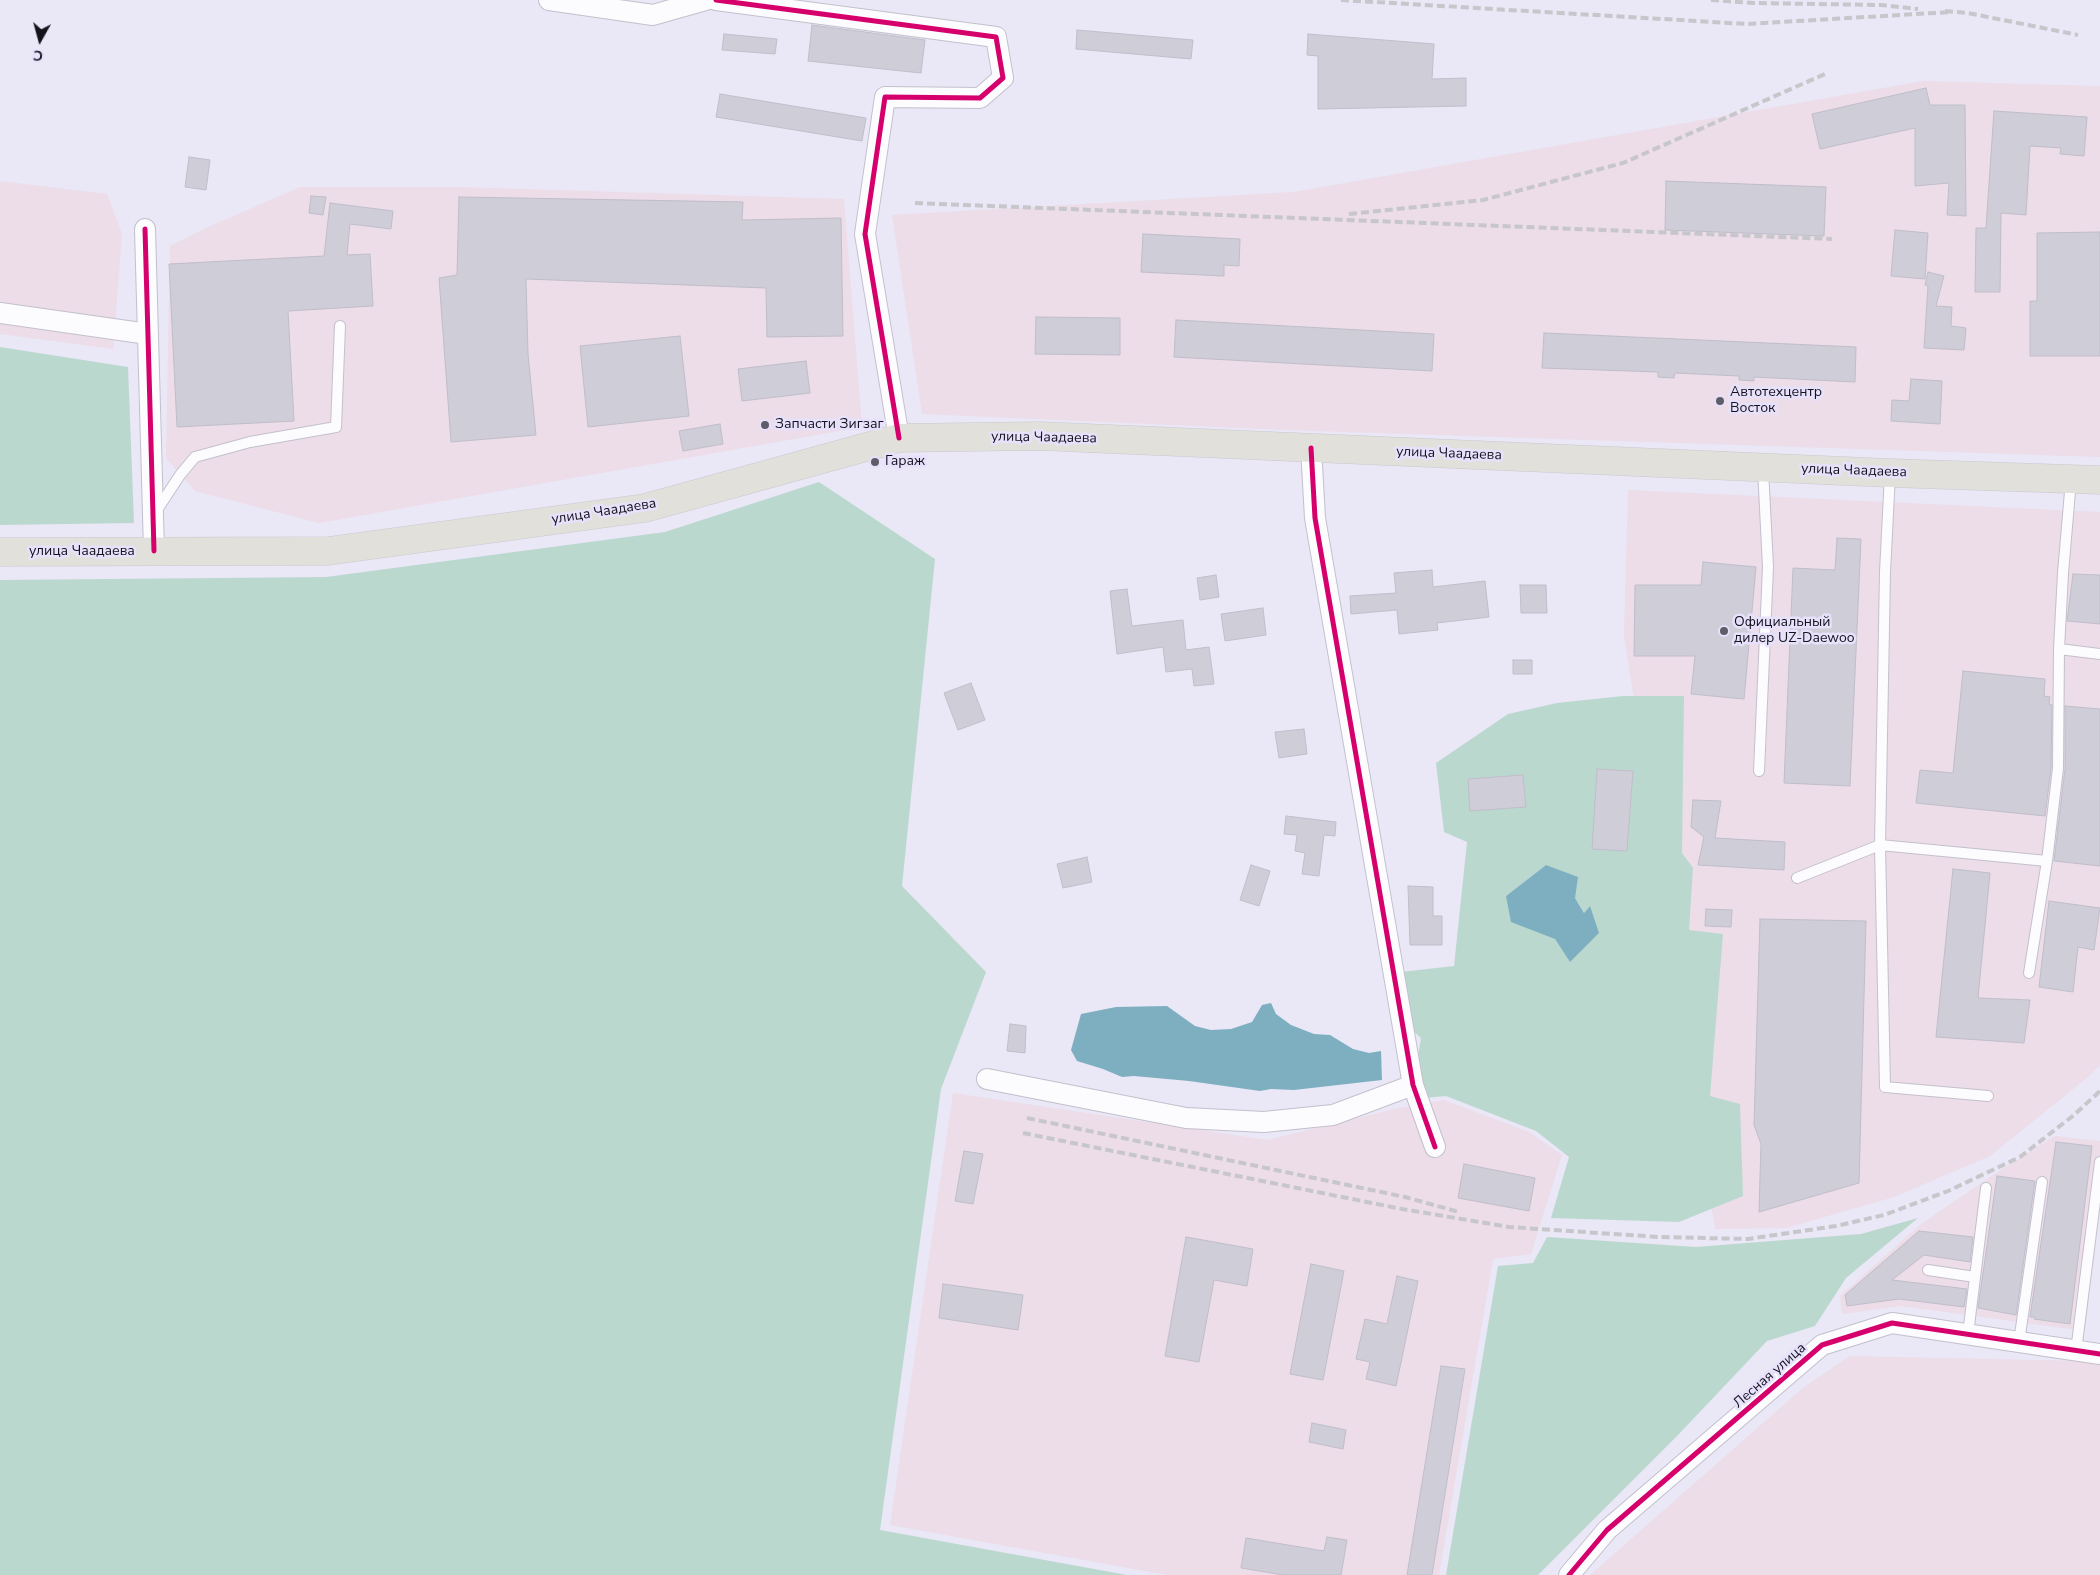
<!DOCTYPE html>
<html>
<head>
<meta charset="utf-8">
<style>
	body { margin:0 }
	#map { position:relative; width:2100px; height:1575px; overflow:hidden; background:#eae7f6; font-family:"Nunito Sans",sans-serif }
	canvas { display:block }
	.north { position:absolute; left:15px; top:15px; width:50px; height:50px; -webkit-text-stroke:4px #e7e1fc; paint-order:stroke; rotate:187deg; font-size:14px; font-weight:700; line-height:20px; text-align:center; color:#14121b }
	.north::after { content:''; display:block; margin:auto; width:18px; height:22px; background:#14121b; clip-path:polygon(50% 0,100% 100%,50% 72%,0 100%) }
</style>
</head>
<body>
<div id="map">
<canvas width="2100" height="1575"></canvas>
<div class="north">С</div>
</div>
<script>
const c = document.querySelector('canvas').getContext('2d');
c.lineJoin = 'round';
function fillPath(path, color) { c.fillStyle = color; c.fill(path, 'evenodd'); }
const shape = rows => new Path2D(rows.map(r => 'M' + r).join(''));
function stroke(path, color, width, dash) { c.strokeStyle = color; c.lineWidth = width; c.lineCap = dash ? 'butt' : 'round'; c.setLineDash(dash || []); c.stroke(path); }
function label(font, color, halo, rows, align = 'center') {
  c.font = font + ' "Nunito Sans",sans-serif'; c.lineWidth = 5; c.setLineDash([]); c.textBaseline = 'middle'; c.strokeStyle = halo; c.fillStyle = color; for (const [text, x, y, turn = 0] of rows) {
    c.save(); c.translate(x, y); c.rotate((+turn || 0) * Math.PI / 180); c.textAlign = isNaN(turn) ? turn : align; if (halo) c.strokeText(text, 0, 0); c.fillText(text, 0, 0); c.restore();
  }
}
fillPath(shape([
	[1923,81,2100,86,2100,457,1286,430,922,414,892,215,1294,192],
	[0,181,107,194,122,234,113,349,0,334],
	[300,187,460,187,844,199,862,427,319,523,195,491,166,458,170,246,213,225],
	[1628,490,2100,512,2100,1065,2088,1077,1990,1156,1894,1197,1786,1228,1715,1229,1624,635],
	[953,1093,1267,1140,1399,1108,1444,1100,1529,1132,1562,1155,1531,1254,1493,1259,1439,1575,1167,1575,890,1525],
	[2055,1136,2100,1141,2100,1202,2085,1331,1901,1306,1842,1314,1840,1296,1921,1224,1996,1173],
	[1850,1356,2084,1361,2100,1364,2100,1575,1590,1575,1804,1387]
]), '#ecdde8');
fillPath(shape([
	[0,347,128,367,134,523,0,525],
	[819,482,935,559,902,886,986,972,941,1089,880,1530,1127,1575,0,1575,0,580,326,577,665,532],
	[1623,696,1684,696,1682,853,1693,868,1689,930,1723,934,1710,1096,1740,1104,1743,1196,1679,1222,1551,1218,1569,1157,1536,1131,1446,1096,1423,1098,1416,1069,1421,1038,1409,1027,1401,972,1454,966,1467,842,1444,832,1436,763,1508,714,1557,703],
	[1546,865,1575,898,1584,913,1589,907,1570,961,1555,939,1506,896],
	[1918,1218,1846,1278,1815,1326,1767,1341,1678,1435,1538,1575,1446,1575,1498,1266,1533,1263,1547,1237,1696,1247,1861,1234]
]), '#bbd8cf');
fillPath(shape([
	[1546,865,1578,877,1575,898,1584,913,1590,906,1599,933,1570,962,1555,939,1511,922,1506,896],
	[1271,1003,1276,1014,1291,1025,1314,1034,1330,1035,1353,1049,1369,1053,1381,1051,1382,1080,1294,1090,1271,1089,1260,1091,1189,1081,1134,1076,1122,1077,1103,1069,1077,1061,1071,1050,1081,1014,1116,1007,1167,1006,1195,1026,1211,1030,1231,1029,1252,1022,1262,1005]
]), '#7eafc1');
const building = shape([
	[812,25,925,40,921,73,808,61,812,25],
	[1077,30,1193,40,1191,59,1076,49,1077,30],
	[724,34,777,39,775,54,722,50,724,34],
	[1308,34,1434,44,1432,79,1466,78,1466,106,1318,109,1318,56,1307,55,1308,34],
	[1926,88,1930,105,1965,105,1966,216,1947,215,1949,183,1915,186,1915,128,1820,149,1812,114,1926,88],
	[720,94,866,118,862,141,716,117,720,94],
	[1994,111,2087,117,2084,156,2060,154,2061,148,2030,146,2026,215,2001,213,2000,292,1975,292,1976,228,1986,228,1994,111],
	[189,157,210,160,206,190,185,187,189,157],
	[1666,181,1826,187,1824,236,1665,230,1666,181],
	[311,196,326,197,323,215,309,213,311,196],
	[459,197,743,202,742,220,841,218,843,336,767,337,766,288,526,279,528,354,536,435,451,442,439,278,457,275,459,197],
	[330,203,393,211,391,229,350,224,347,255,370,254,373,306,288,311,294,421,177,427,169,264,324,256,330,203],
	[1895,230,1928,233,1925,279,1891,276,1895,230],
	[2100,232,2100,356,2030,356,2030,301,2037,301,2037,233,2100,232],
	[1143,234,1240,239,1239,266,1224,265,1224,276,1141,272,1143,234],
	[1928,272,1944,276,1936,306,1952,307,1951,326,1966,328,1964,350,1924,348,1928,286,1925,285,1928,272],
	[1036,317,1120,318,1120,355,1035,354,1036,317],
	[1176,320,1434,334,1432,371,1174,357,1176,320],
	[1544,333,1856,347,1855,382,1754,377,1754,381,1739,380,1739,376,1675,373,1674,378,1658,377,1658,372,1542,368,1544,333],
	[680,336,689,416,588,427,580,346,680,336],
	[806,361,810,393,742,401,738,369,806,361],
	[1911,379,1942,381,1940,424,1891,421,1892,400,1909,401,1911,379],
	[720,424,723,444,683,451,679,431,720,424],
	[1837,538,1861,539,1850,786,1784,783,1793,568,1835,570,1837,538],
	[1703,562,1756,567,1744,699,1691,694,1695,656,1634,656,1635,585,1701,585,1703,562],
	[1432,570,1433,587,1485,581,1489,617,1437,623,1438,630,1399,634,1397,610,1351,614,1350,596,1396,593,1394,573,1432,570],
	[2073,574,2100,575,2100,624,2067,621,2073,574],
	[1216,575,1219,597,1200,600,1197,578,1216,575],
	[1520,585,1546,585,1547,613,1521,613,1520,585],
	[1127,589,1132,626,1183,620,1186,650,1209,647,1214,684,1194,686,1192,669,1166,672,1163,647,1117,654,1110,591,1127,589],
	[1263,608,1266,635,1225,641,1221,614,1263,608],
	[1513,660,1532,660,1532,674,1513,674,1513,660],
	[1963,671,2045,679,2044,696,2050,697,2049,704,2052,705,2051,768,2045,816,1916,803,1920,770,1953,773,1963,671],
	[971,683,985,720,958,730,944,693,971,683],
	[2065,706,2100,709,2100,866,2054,861,2065,769,2065,706],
	[1304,729,1307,754,1279,758,1275,732,1304,729],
	[1597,769,1633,771,1627,851,1592,849,1597,769],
	[1523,775,1526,807,1470,811,1468,779,1523,775],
	[1693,800,1721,801,1715,838,1785,842,1784,870,1698,865,1704,837,1691,827,1693,800],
	[1286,816,1336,822,1335,836,1324,835,1319,876,1302,874,1305,853,1295,851,1297,835,1284,834,1286,816],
	[1087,857,1092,882,1063,888,1057,864,1087,857],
	[1251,865,1270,871,1259,906,1240,900,1251,865],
	[1953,869,1990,873,1978,998,2030,1000,2024,1043,1936,1037,1953,869],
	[1408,886,1433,887,1433,916,1442,916,1442,945,1410,945,1408,886],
	[2049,901,2100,908,2094,950,2078,947,2073,992,2039,987,2049,901],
	[1706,909,1732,910,1731,927,1705,926,1706,909],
	[1760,919,1866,921,1859,1183,1759,1212,1761,1144,1754,1125,1760,919],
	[1010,1024,1026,1026,1025,1053,1007,1051,1010,1024],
	[2056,1142,2092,1146,2070,1324,2034,1319,2035,1317,2030,1317,2056,1142],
	[964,1151,983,1154,973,1204,955,1201,964,1151],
	[1464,1164,1535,1178,1529,1211,1458,1198,1464,1164],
	[1997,1176,2035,1181,2016,1315,1978,1308,1997,1176],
	[1919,1231,1973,1237,1970,1262,1924,1255,1892,1280,1967,1289,1964,1307,1899,1299,1847,1306,1845,1295,1919,1231],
	[1186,1237,1253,1249,1247,1286,1214,1280,1199,1362,1165,1356,1186,1237],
	[1311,1264,1344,1271,1323,1380,1290,1374,1311,1264],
	[1397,1276,1418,1281,1396,1386,1366,1379,1370,1362,1356,1359,1365,1319,1387,1324,1397,1276],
	[943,1284,1023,1295,1018,1330,939,1318,943,1284],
	[1441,1366,1465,1369,1432,1575,1407,1575,1441,1366],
	[1312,1423,1346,1430,1343,1449,1309,1442,1312,1423],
	[1327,1537,1347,1540,1341,1575,1283,1575,1241,1568,1246,1538,1324,1551,1327,1537]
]);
fillPath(building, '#cecdd8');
stroke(building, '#c0beca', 1);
const service = shape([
	[2071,480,2063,573,2059,649,2100,654],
	[155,513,180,475,195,457,250,442,336,427,340,326],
	[1759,771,1768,567,1763,469],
	[1797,878,1880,845,1885,572,1890,474],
	[2029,973,2047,861],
	[1988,1096,1885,1087,1880,845,2047,861,2058,768,2059,649],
	[1928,1270,1975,1277],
	[1968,1334,1986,1188],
	[2019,1342,2042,1182],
	[2076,1351,2100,1162]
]);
const minor = shape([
	[549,0,653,15,706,0],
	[716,0,996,37,1003,78,980,98,885,97,865,234,899,438],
	[145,229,154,551],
	[0,313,148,334],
	[1311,448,1315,518,1413,1085,1435,1147],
	[987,1079,1186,1118,1264,1122,1333,1115,1413,1085],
	[1569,1575,1607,1530,1822,1345,1892,1323,2100,1354]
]);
const primary = shape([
	[0,552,328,551,645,508,899,438,1040,436,1890,473,2100,480]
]);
stroke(service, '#c3c0cc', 12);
stroke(minor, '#c3c0cc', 22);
stroke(primary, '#c9c7ce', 29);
stroke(service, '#fcfbfe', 10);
stroke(minor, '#fcfbfe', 20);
stroke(primary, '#e2e0db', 28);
stroke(shape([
	[1341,0,1747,24,1951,12],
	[1711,0,1753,3,1881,5,1918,9],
	[1945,11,1968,13,2078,35],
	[915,203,1832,239],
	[1349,214,1483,200,1623,163,1825,74],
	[1027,1118,1405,1197,1459,1212],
	[1023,1133,1402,1209,1509,1227,1659,1237,1748,1239,1836,1226,1884,1215,1948,1191,2020,1157,2074,1115,2100,1091]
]), '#c7c6cb', 4, [8, 4]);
stroke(shape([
	[716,0,996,37,1003,78,980,98,885,97,865,234,899,438],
	[145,229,154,551],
	[1311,448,1315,518,1413,1085,1435,1147],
	[1569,1575,1607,1530,1822,1345,1892,1323,2100,1354]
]), '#d6006c', 5);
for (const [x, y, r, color] of [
	[1720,401,5,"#5f5d68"],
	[765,425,5,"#5f5d68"],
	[875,462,5,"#5f5d68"],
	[1724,631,5,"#5f5d68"]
]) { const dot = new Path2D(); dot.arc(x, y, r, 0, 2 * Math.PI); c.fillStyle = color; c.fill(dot); stroke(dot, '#e7e1fc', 2); }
label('14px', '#14121b', '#e7e1fc', [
	["Автотехцентр",1730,393],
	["Восток",1730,409],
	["Запчасти Зигзаг",775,425],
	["Гараж",885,462],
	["Официальный",1734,623],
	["дилер UZ-Daewoo",1734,639]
], 'left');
label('14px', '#14121b', '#e7e1fc', [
	["улица Чаадаева",1044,438,1],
	["улица Чаадаева",1449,454,2],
	["улица Чаадаева",1854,471,2],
	["улица Чаадаева",604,512,-9],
	["улица Чаадаева",82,552],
	["Лесная улица",1770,1376,-41]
]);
</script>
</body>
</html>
